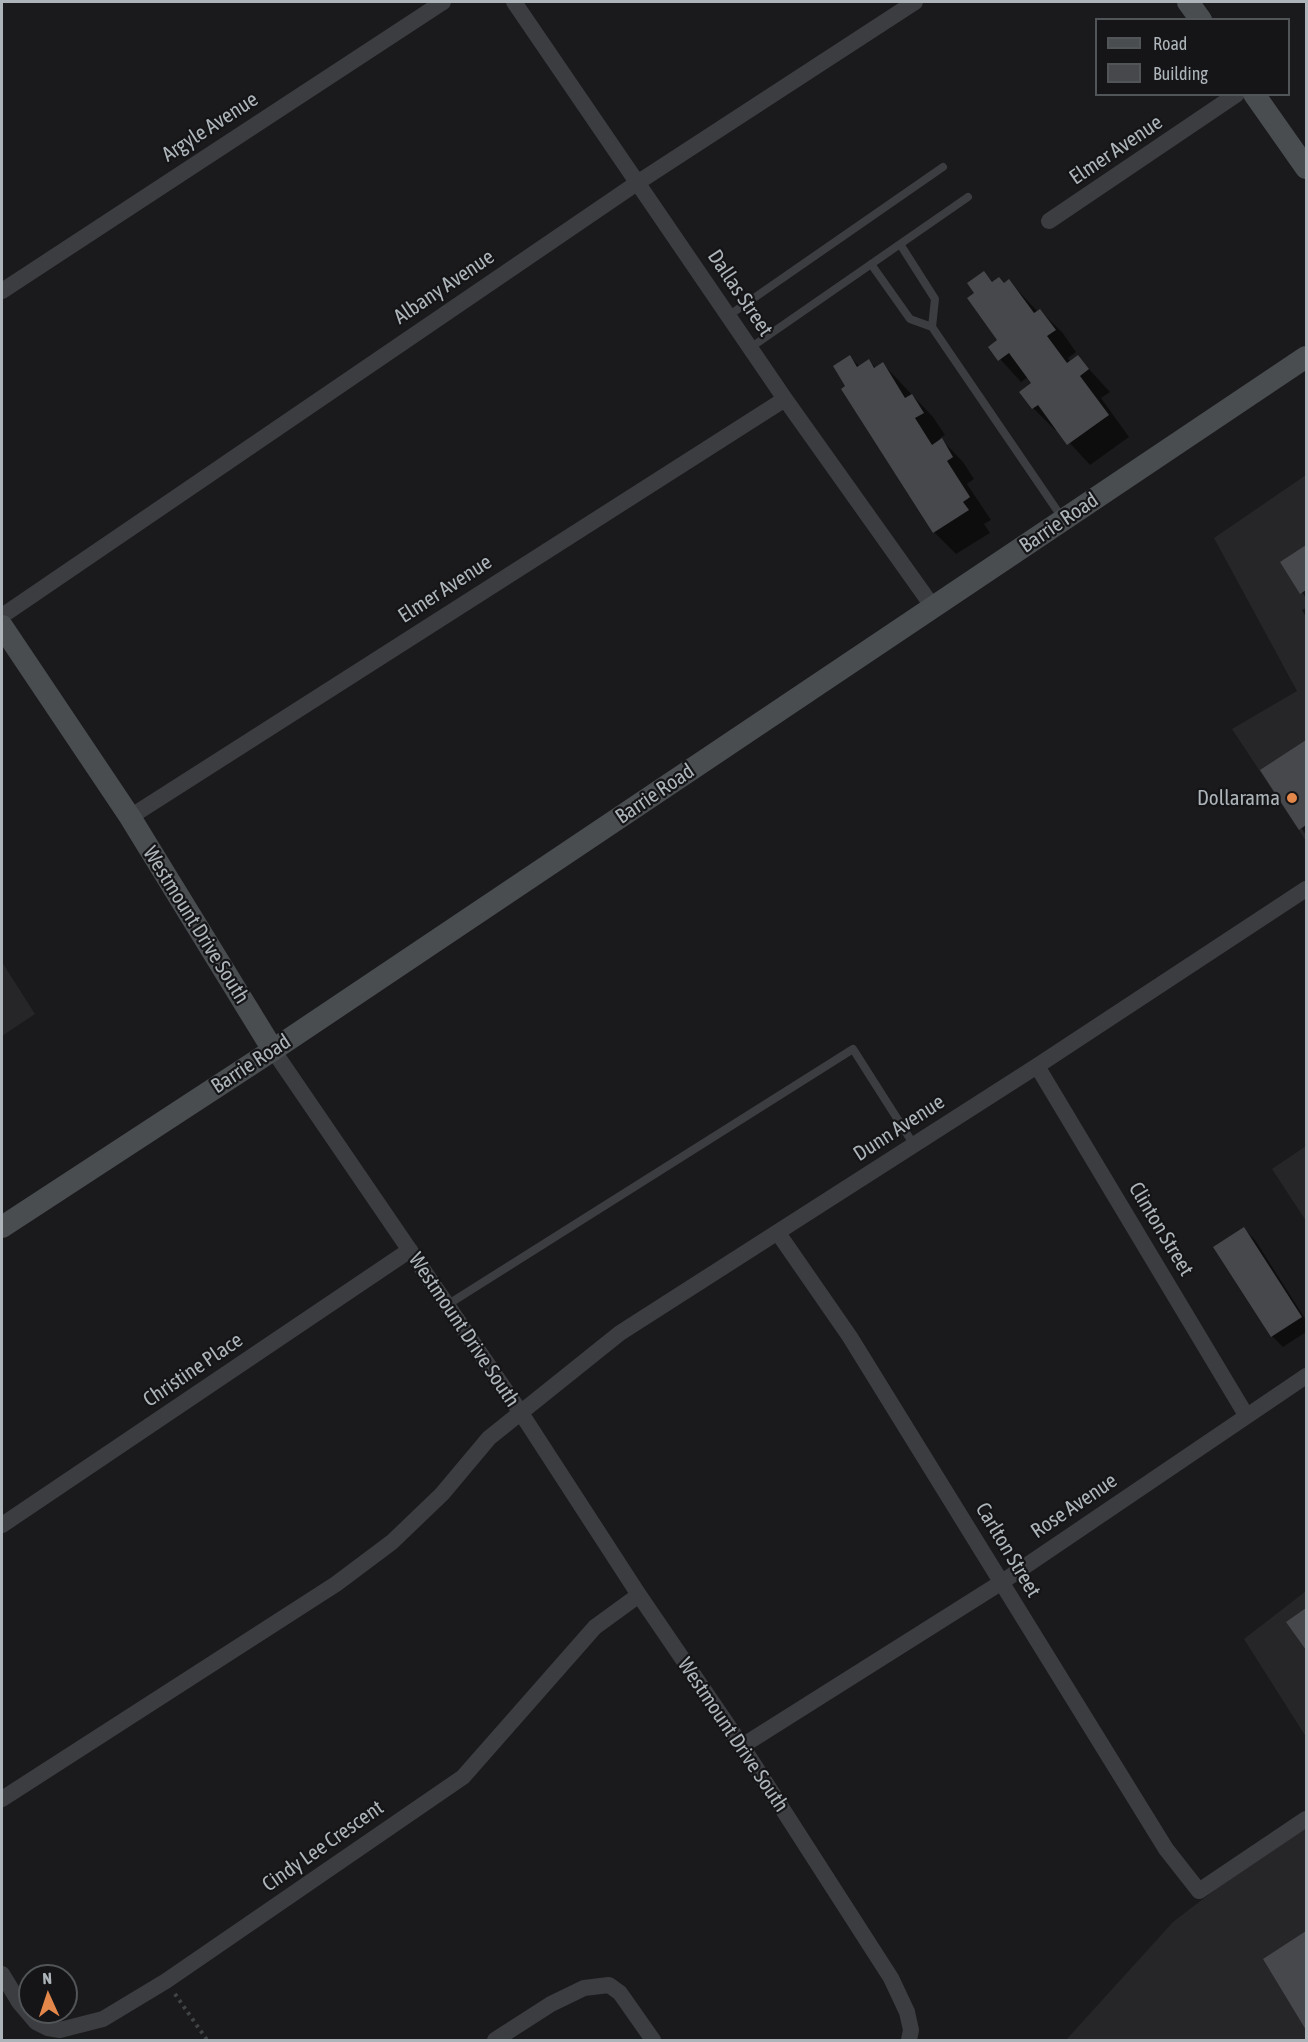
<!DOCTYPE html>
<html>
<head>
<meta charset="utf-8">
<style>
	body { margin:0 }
	#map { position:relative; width:1308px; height:2042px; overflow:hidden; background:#1a1a1c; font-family:"Asap Condensed",sans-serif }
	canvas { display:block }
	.frame { position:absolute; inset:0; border:3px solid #adb5ba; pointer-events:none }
	.legend { position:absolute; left:1095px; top:18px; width:195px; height:78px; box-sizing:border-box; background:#151517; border:2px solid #525558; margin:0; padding:8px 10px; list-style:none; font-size:18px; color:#adb5ba }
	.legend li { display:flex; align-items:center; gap:12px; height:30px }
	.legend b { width:30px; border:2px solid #525558 }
	.north { position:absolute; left:18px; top:1964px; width:60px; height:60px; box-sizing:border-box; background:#151517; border:2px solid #525558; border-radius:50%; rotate:357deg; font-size:16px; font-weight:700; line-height:24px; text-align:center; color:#adb5ba }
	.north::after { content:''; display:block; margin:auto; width:21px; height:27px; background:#e4874a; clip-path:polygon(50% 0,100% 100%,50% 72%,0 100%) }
</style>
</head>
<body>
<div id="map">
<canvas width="1308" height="2042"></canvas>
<div class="frame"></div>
<ul class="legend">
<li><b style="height:8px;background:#494d50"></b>Road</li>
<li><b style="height:16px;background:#47484b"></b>Building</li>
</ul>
<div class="north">N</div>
</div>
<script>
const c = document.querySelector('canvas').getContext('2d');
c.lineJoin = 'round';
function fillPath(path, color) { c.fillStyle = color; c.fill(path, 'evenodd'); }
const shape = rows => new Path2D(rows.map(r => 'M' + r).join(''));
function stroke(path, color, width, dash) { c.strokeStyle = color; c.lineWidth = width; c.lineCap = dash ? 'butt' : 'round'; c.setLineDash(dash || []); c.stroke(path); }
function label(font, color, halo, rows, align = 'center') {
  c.font = font + ' "Asap Condensed",sans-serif'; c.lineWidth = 4.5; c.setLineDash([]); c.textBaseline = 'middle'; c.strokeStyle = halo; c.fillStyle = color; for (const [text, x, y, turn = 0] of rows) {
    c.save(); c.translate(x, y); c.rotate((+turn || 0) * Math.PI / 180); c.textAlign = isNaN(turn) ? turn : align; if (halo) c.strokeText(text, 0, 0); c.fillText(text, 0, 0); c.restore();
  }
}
fillPath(shape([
	[1306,475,1306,841,1232,729,1297,691,1214,538],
	[2,962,35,1014,2,1036],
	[1306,1146,1306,1221,1272,1169],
	[1306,1591,1306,1737,1244,1639],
	[1306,1820,1306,2040,1066,2040,1173,1922]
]), '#262629');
fillPath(shape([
	[984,273,994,283,1005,284,1009,281,1038,312,1040,311,1062,332,1076,352,1068,358,1070,362,1078,357,1110,392,1101,398,1129,437,1090,465,1057,429,1055,430,1033,408,1022,392,1033,384,1028,377,1021,382,990,348,999,341,976,293],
	[850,357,860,367,869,361,876,368,883,364,933,417,945,435,940,438,963,462,974,479,967,484,991,520,984,524,990,533,956,554,934,532,843,389,848,386],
	[1306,547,1306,598,1282,562],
	[1306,608,1306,617,1302,610],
	[1306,742,1306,835,1262,770],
	[1244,1229,1255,1240,1306,1320,1306,1332,1283,1347,1272,1336],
	[1306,1609,1306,1648,1288,1622],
	[1306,1932,1306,2027,1265,1960]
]), '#0007');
fillPath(shape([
	[984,271,992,282,999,277,1004,283,1009,279,1034,313,1040,309,1056,330,1047,336,1067,363,1078,355,1089,369,1080,376,1109,415,1067,445,1038,405,1032,409,1019,392,1031,383,1009,353,998,361,988,347,997,340,967,298,974,293,967,283],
	[850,355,857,367,869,359,874,368,883,362,905,398,912,394,924,413,915,418,932,445,942,438,953,457,947,461,970,497,963,502,969,510,933,533,841,389,845,386,833,366],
	[1306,545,1306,590,1300,594,1280,562],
	[1306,740,1306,825,1299,830,1260,770],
	[1244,1227,1302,1317,1271,1337,1213,1247],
	[1306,1608,1306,1650,1286,1622],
	[1306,1931,1306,2030,1263,1959]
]), '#47484b');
stroke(shape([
	[175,1994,207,2040]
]), '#414447', 4, [3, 4.5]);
stroke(shape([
	[900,244,935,299,932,327],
	[871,264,910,319,932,327,1063,519],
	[728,316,943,167],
	[750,348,968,197],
	[447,1305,853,1049,914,1145]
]), '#3b3d40', 8);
stroke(shape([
	[514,2,785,399,933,607],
	[1049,221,1237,94],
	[2,291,443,2],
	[2,616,637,183,915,2],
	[130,817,785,399],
	[273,1050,521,1413,639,1595,742,1746,891,1978,907,2012,911,2030,909,2040],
	[1037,1066,1246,1415],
	[778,1233,850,1337,1166,1849,1199,1891,1306,1819],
	[2,1525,410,1250],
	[742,1746,1002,1582,1306,1376],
	[2,1799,336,1584,392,1542,442,1494,489,1438,620,1333,1037,1066,1306,889],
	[2,1974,19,2002,36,2022,48,2028,60,2030,103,2019,166,1981,463,1777,595,1627,639,1595],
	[495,2040,551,2004,584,1988,609,1985,620,1993,653,2040]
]), '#3b3d40', 16);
stroke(shape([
	[1188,2,1201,20],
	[1254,94,1306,168],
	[2,626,130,817,273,1050],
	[2,1227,273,1050,1306,357]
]), '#494d50', 22);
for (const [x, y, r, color] of [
	[1292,798,6,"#e4874a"]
]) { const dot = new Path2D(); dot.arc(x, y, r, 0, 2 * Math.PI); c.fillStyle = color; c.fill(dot); stroke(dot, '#151517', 2); }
label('21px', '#adb5ba', '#151517', [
	["Argyle Avenue",210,127,-33],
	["Elmer Avenue",1116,150,-34],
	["Albany Avenue",444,287,-34],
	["Dallas Street",740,293,56],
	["Barrie Road",1059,523,-34],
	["Elmer Avenue",445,589,-33],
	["Barrie Road",655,794,-34],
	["Westmount Drive South",196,925,58],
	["Barrie Road",251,1064,-33],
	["Dunn Avenue",899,1128,-33],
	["Clinton Street",1161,1229,59],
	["Westmount Drive South",464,1330,56],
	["Christine Place",193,1370,-34],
	["Rose Avenue",1074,1506,-34],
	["Carlton Street",1008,1550,59],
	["Westmount Drive South",733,1735,56],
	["Cindy Lee Crescent",323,1846,-35]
]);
label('21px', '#adb5ba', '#151517', [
	["Dollarama",1280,798]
], 'right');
</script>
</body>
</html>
